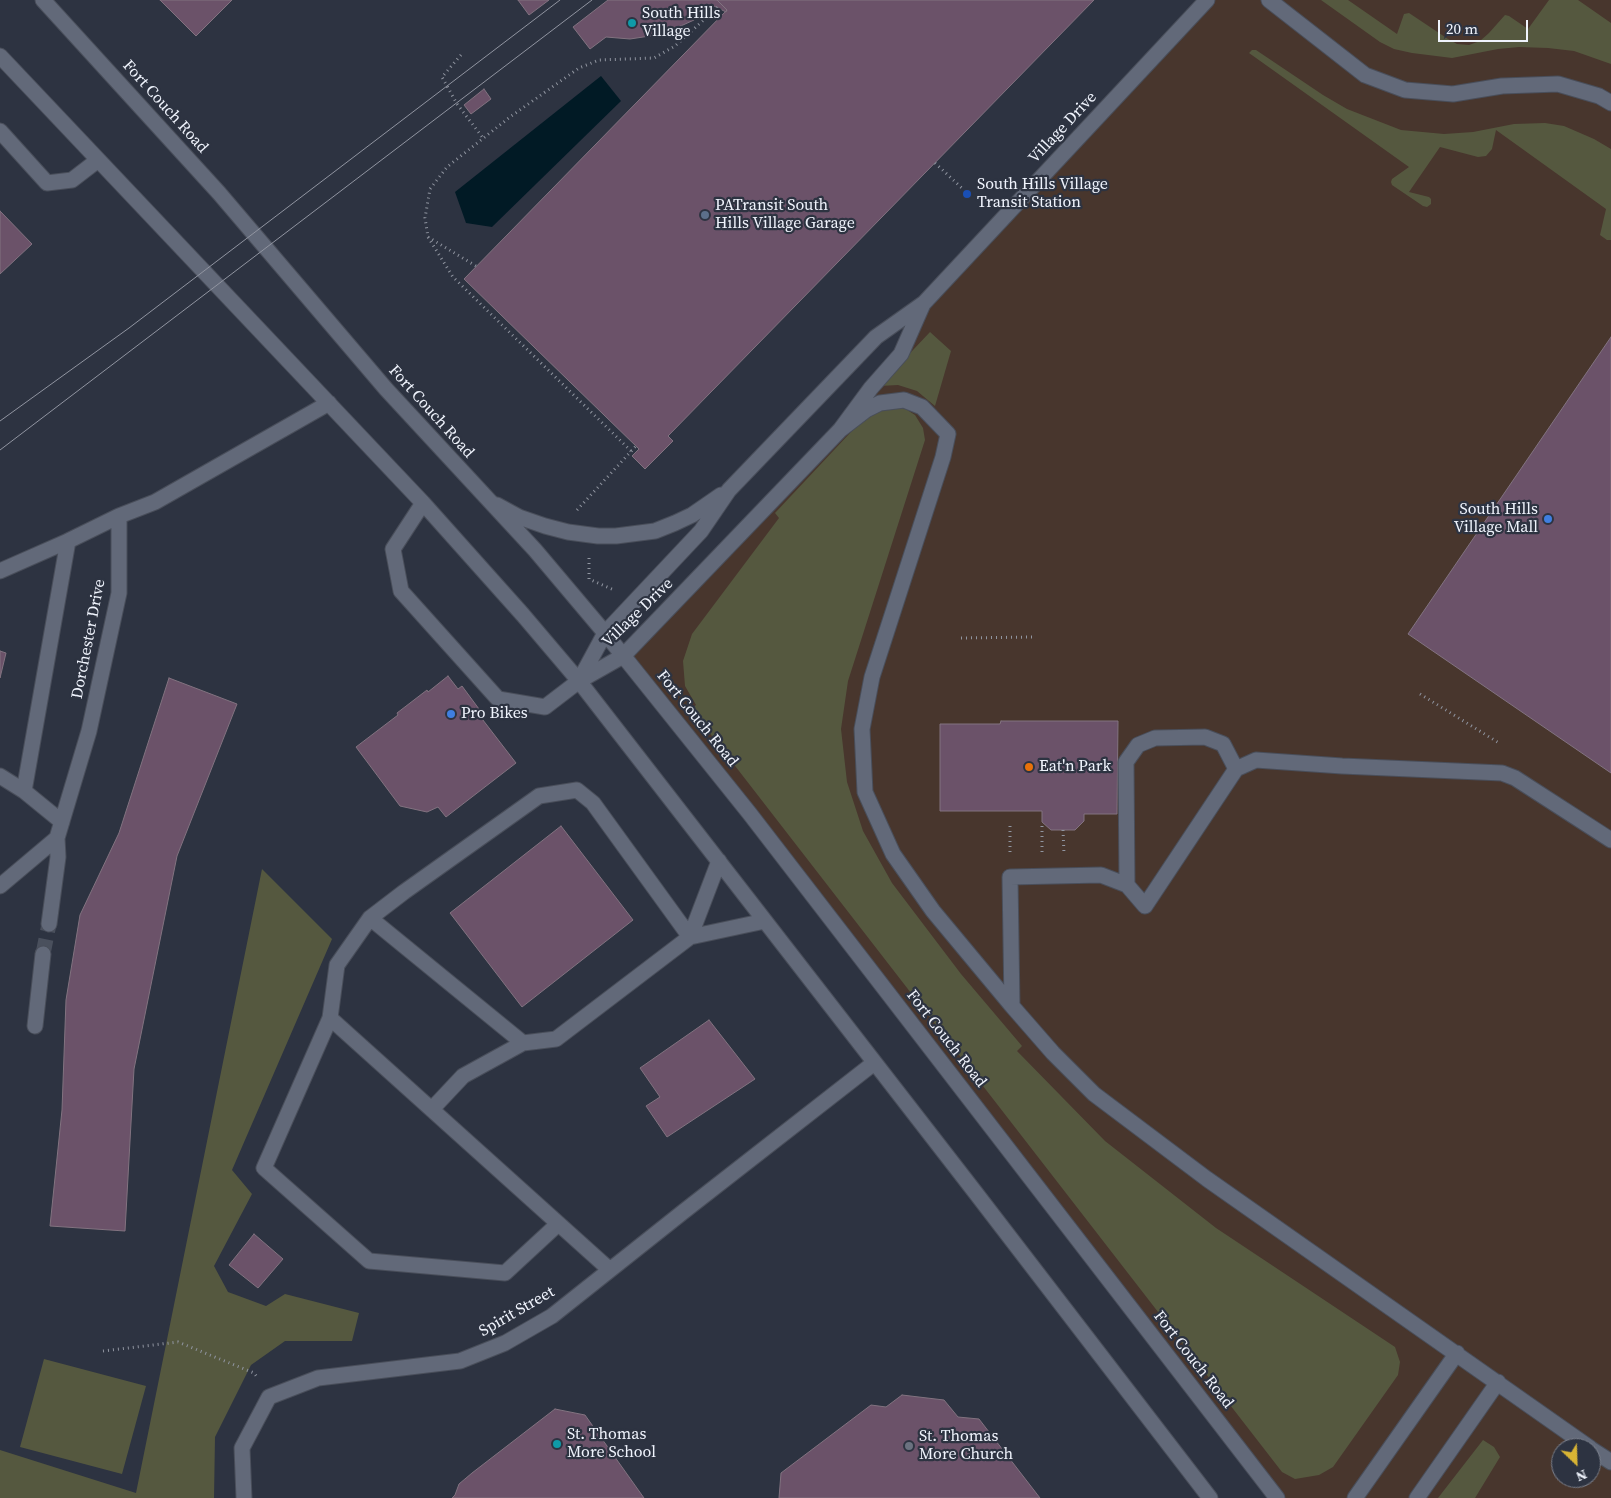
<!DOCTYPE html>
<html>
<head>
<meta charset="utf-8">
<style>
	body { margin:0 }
	#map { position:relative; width:1611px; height:1498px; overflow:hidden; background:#2d3341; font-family:"Source Serif 4",serif }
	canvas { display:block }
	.north { position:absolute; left:1551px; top:1438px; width:50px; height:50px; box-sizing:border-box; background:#2d3341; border:1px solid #7b808c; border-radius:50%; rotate:156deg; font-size:14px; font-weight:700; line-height:20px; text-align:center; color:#eff3fc }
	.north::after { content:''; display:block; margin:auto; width:18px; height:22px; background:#d8b434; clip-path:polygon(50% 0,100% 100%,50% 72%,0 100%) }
	.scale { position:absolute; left:1438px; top:20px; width:90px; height:22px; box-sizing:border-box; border:2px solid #eff3fc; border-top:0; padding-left:6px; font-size:15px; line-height:18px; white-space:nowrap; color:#eff3fc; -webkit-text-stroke:4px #2d3341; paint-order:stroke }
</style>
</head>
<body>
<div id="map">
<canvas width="1611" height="1498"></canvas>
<div class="north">N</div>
<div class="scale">20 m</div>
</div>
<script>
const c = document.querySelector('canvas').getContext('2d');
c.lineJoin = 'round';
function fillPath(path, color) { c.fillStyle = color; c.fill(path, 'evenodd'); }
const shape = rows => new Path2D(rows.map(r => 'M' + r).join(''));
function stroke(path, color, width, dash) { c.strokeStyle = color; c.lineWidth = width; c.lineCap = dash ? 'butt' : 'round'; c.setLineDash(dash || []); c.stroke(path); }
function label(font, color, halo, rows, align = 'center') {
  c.font = font + ' "Source Serif 4",serif'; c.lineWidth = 4.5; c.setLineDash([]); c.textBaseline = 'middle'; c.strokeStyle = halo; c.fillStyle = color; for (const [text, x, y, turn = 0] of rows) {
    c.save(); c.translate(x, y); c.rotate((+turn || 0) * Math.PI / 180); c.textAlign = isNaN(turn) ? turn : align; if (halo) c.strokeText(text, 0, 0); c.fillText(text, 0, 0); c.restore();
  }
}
fillPath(shape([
	[1207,0,1611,0,1611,1498,1277,1498,623,656,901,354,924,303],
	[1561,1448,1591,1448,1591,1478,1561,1478]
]), '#48362d');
fillPath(shape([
	[1321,0,1348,0,1397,34,1404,14,1409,13,1448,39,1457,44,1469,45,1480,41,1489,33,1505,15,1509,16,1528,29,1549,0,1578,0,1611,23,1611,64,1574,51,1548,48,1519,47,1498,49,1452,58,1412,53,1394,49,1380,42],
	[1252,50,1256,50,1323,95,1347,109,1401,130,1444,134,1473,132,1514,124,1545,123,1564,126,1594,139,1611,149,1611,240,1607,240,1600,235,1606,209,1496,130,1492,149,1486,156,1478,157,1440,147,1409,192,1429,197,1431,199,1431,204,1427,207,1423,206,1392,185,1391,182,1392,179,1409,167,1249,53],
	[930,332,951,351,935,406,917,391,898,385,879,386],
	[891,406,904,408,915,415,923,428,925,440,848,681,841,729,847,782,863,831,892,883,961,974,1022,1046,1017,1051,1105,1141,1216,1228,1395,1347,1400,1362,1398,1375,1333,1467,1319,1475,1295,1479,1282,1472,691,709,696,705,685,686,683,661,692,634,779,518,775,513,865,417],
	[262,869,332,939,232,1170,252,1194,214,1266,228,1292,266,1306,285,1294,359,1313,352,1341,285,1341,251,1365,215,1437,214,1498,0,1498,0,1450,136,1493],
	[44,1359,146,1386,122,1474,20,1447],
	[1483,1440,1494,1447,1500,1457,1475,1498,1438,1498]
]), '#55583f');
fillPath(shape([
	[601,76,621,101,492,227,466,223,455,192]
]), '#011a25');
const building = shape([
	[160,0,232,0,196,36,160,0],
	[518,0,549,0,529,15,518,0],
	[608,0,717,0,727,10,726,12,712,5,694,20,663,34,630,39,606,37,590,49,573,27,608,0],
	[717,0,1094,0,668,436,673,441,645,469,632,456,639,449,464,279,727,10,717,0],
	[484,89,491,99,471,114,464,105,484,89],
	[0,211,32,244,0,274,0,211],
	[1611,337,1611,773,1408,634,1611,337],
	[0,651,6,653,0,678,0,651],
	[448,676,458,689,462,686,479,709,476,711,516,763,446,817,438,807,427,812,400,806,356,747,398,715,397,713,427,690,428,692,448,676],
	[169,678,237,704,177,856,134,1069,125,1231,50,1226,62,1110,66,1000,80,915,119,833,169,678],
	[1001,721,1118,721,1117,814,1084,814,1084,821,1075,830,1051,830,1042,822,1042,811,940,811,940,724,1000,724,1001,721],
	[561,826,633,920,522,1007,450,913,561,826],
	[709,1020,755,1079,667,1137,646,1106,660,1097,640,1068,709,1020],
	[254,1234,283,1259,258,1288,229,1265,254,1234],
	[902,1395,944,1400,958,1417,979,1419,1040,1498,779,1498,781,1473,871,1405,886,1407,902,1395],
	[555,1409,585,1415,644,1498,452,1498,455,1495,459,1484,472,1473,555,1409]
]);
fillPath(building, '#6b5269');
stroke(building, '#827380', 1);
stroke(shape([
	[43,954,49,924]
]), '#4a505d', 15, [15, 8]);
const minor = shape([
	[43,0,219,193,386,389,535,550,605,633,750,814,1277,1498],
	[1269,0,1365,75,1405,90,1453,94,1502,86,1558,84,1599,96,1611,103],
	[0,56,423,503,523,615,579,681,975,1192,1210,1498],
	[0,131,47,183,72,180,98,160],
	[840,430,866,410,880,403,904,400,922,407,948,434,943,457,872,677,862,729,865,792,893,854,933,911,1012,1006,1053,1053,1094,1094,1207,1179,1590,1448],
	[423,503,393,549,401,591,498,699,545,707,579,681,623,656,840,430,871,388,901,354,923,304],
	[497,505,519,517,545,526,568,532,598,536,616,536,655,531,675,523,692,515,721,495],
	[0,571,68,541],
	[579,681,605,633,701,531,729,490,876,337,924,303,1207,0],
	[0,776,24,791],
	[62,822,24,791,68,541,119,516],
	[1127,885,1126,762,1138,745,1155,738,1205,737,1223,744,1236,769],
	[0,886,57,838,89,731,119,593,119,516,155,502,329,403],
	[370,918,523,1043],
	[49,924,58,857,57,838],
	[690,937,719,861],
	[1012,1006,1010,877,1101,875,1127,885,1145,906,1236,769,1256,760,1342,766,1502,773,1515,778,1611,840],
	[330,1018,337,965,370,918,404,892,539,796,577,790,593,803,690,937],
	[35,1026,43,954],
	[432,1109,463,1076,523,1043,556,1039,690,937,765,921],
	[558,1224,505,1273,369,1261,264,1168,330,1018,610,1270],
	[1591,1449,1611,1462],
	[244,1498,242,1448,269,1397,318,1378,460,1361,505,1343,552,1316,683,1212,874,1063],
	[1355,1498,1457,1353],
	[1417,1498,1498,1382]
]);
stroke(minor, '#494e5a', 17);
stroke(shape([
	[461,55,442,77,457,104,483,138],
	[935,163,964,190],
	[428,237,476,266],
	[631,451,453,277,428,237,425,218,430,189,447,167,510,117,579,68,599,60,654,58,675,46,718,7],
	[577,510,636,446],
	[589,558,589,579,614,590],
	[961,638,1034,637],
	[1420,694,1499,743],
	[1010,826,1010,855],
	[1042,826,1042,853],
	[1063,830,1064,854],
	[103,1351,178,1342,254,1373,257,1377]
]), '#9095a0', 3, [1, 4]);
stroke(minor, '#626979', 15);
stroke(shape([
	[0,421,129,328,560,0],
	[0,450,592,0]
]), '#9195a1', 1);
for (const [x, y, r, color] of [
	[632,23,5,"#0f9aa8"],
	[967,194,5,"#1a4fb4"],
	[705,215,5,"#5c6f8a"],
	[1548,519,5,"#3f7fe0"],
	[451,714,5,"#3f7fe0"],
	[1029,767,5,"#e8710a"],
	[557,1444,5,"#0f9aa8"],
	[909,1446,5,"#6b7280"]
]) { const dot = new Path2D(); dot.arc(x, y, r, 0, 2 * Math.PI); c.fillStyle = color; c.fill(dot); stroke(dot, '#2d3341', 2); }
label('16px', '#eff3fc', '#2d3341', [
	["South Hills",642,14],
	["Village",642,32],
	["South Hills Village",977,185],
	["Transit Station",977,203],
	["PATransit South",715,206],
	["Hills Village Garage",715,224],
	["South Hills",1538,510,"right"],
	["Village Mall",1538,528,"right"],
	["Pro Bikes",461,714],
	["Eat'n Park",1039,767],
	["St. Thomas",567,1435],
	["More School",567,1453],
	["St. Thomas",919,1437],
	["More Church",919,1455]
], 'left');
label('16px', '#eff3fc', '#2d3341', [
	["Fort Couch Road",165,107,48],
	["Village Drive",1063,128,-47],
	["Fort Couch Road",431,412,48],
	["Village Drive",638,613,-44],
	["Dorchester Drive",89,639,-79],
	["Fort Couch Road",697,719,51],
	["Fort Couch Road",946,1039,52],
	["Spirit Street",517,1312,-30],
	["Fort Couch Road",1193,1360,52]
]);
</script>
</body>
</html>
